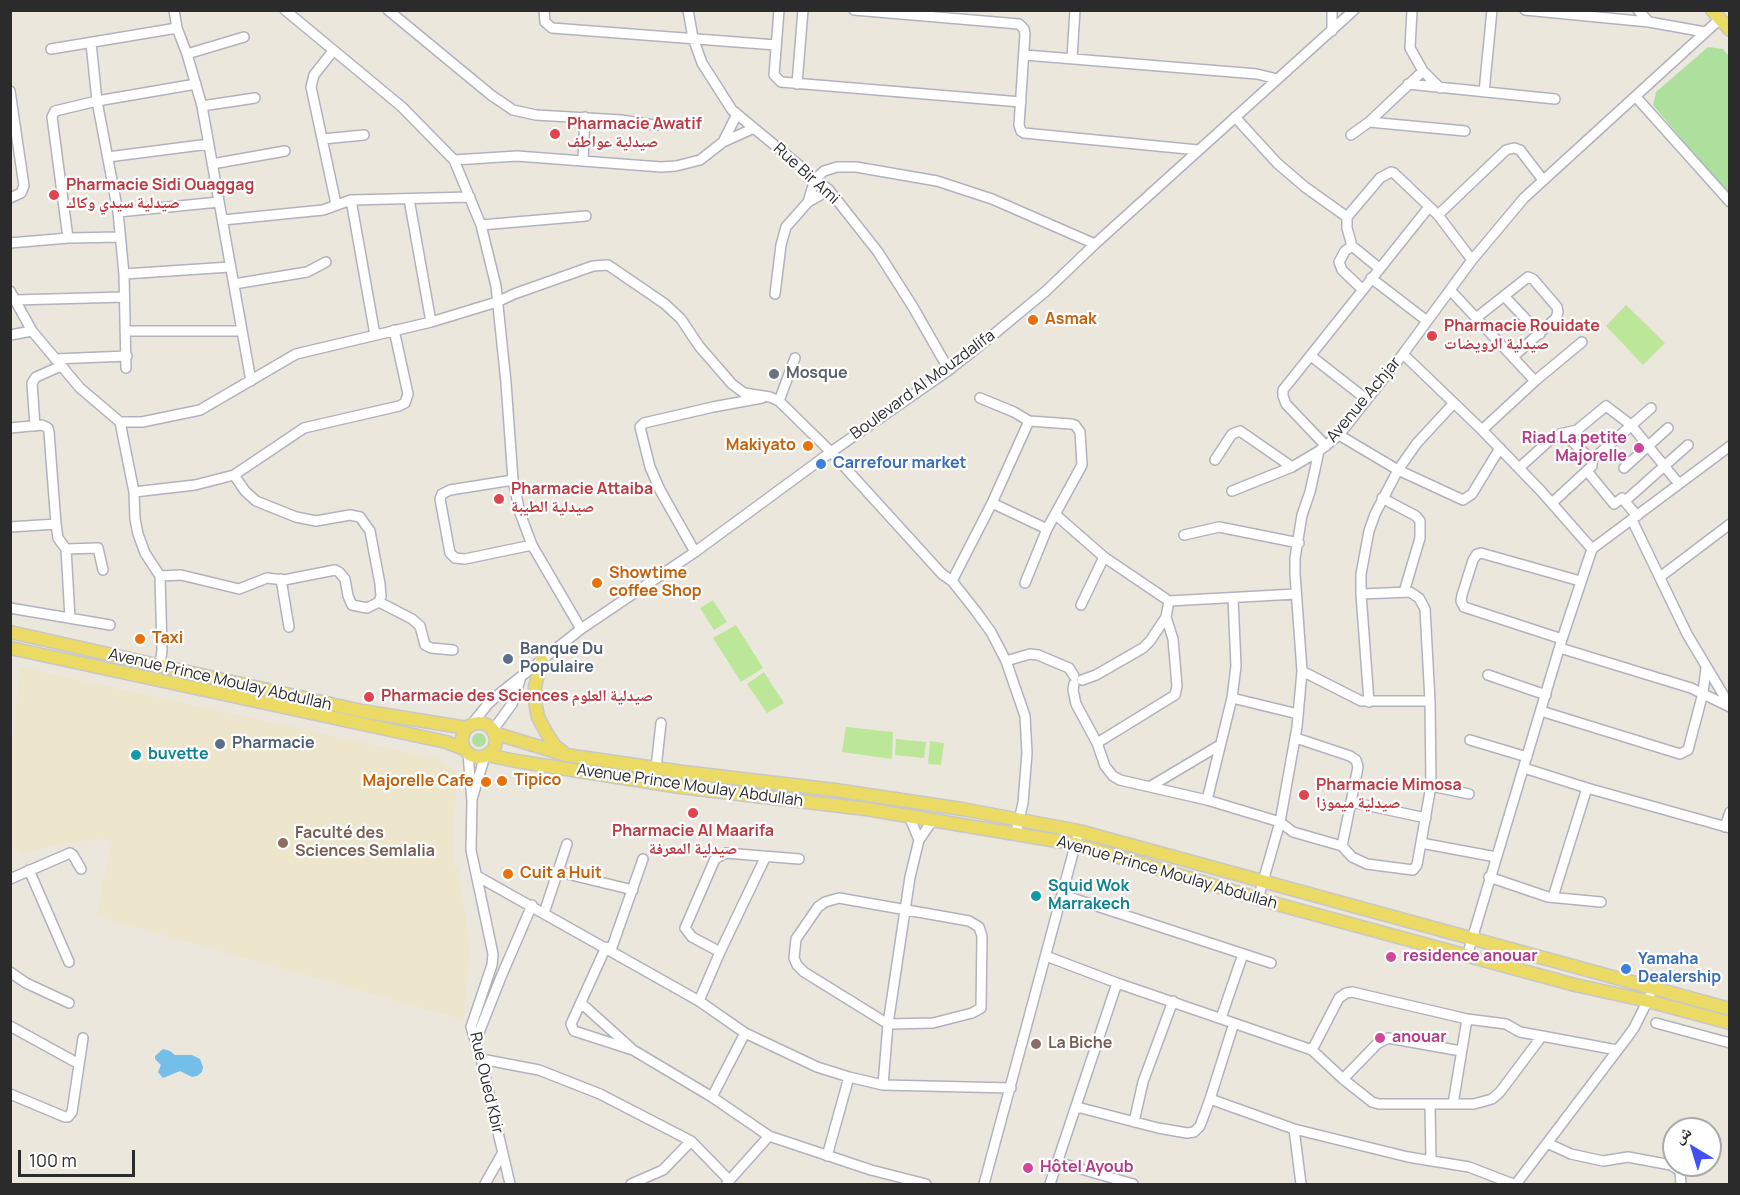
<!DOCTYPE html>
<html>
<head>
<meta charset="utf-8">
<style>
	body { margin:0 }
	#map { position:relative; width:1740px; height:1195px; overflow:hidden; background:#ece7dd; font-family:Manrope,"Noto Naskh Arabic",sans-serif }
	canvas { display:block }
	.frame { position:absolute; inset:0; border:12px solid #2b2b2b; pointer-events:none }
	.north { position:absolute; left:1662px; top:1117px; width:60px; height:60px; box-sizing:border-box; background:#fff; border:2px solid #aaa; border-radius:50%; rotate:322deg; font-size:16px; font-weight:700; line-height:24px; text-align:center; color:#2b2b2b }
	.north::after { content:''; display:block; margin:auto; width:21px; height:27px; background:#4351f3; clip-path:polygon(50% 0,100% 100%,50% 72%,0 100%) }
	.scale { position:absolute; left:18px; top:1150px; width:117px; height:27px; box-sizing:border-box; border:3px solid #2b2b2b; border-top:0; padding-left:8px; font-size:18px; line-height:21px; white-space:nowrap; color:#2b2b2b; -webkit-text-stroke:4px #fff; paint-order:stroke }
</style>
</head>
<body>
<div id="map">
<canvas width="1740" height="1195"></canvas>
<div class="frame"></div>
<div class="north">ش</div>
<div class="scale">100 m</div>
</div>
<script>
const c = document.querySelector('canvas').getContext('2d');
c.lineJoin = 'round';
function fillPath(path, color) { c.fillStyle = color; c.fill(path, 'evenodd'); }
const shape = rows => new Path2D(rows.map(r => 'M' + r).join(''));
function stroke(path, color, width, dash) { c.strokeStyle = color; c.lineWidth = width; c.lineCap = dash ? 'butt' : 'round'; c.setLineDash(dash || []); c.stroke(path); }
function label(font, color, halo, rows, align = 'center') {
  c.font = font + ' Manrope,"Noto Naskh Arabic",sans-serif'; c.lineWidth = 4.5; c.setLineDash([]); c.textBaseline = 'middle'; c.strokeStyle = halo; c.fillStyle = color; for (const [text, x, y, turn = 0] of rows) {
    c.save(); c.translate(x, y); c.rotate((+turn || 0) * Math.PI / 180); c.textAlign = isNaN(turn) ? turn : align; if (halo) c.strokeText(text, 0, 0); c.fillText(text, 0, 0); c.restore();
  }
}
fillPath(shape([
	[20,667,443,760,457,774,453,849,455,866,459,869,470,953,463,1020,96,916,112,841,100,839,84,841,22,852,11,844,11,760]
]), '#ede6cd');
fillPath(shape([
	[1708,47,1723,49,1729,56,1729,196,1653,105,1656,92],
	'472 740a7 7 0 1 1 14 0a7 7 0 1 1-14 0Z'
]), '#ace09c');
fillPath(shape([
	[1626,305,1665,343,1643,365,1606,326],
	[713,600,727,622,714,630,700,608],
	[736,625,763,668,741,682,713,638],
	[764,672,784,703,767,713,747,684],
	[846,727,893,732,892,759,842,752],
	[896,739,926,742,924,758,895,755],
	[930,741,944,743,941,765,928,764]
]), '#bde798');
fillPath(shape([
	[163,1049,170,1051,175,1055,192,1055,200,1059,203,1067,202,1072,197,1076,192,1077,180,1071,163,1078,158,1072,161,1065,155,1059,155,1056]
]), '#74beea');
const minor = shape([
	[174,10,177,28,187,54,202,106,251,381],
	[285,10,402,107,454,160,481,225,496,286,506,383,513,480,520,513,532,545,581,629],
	[388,10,491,95,513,110,536,115,621,120,654,125,674,125],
	[544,10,545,22,552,28,776,45],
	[688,10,693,38,702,63,732,110,829,190,878,252,913,307,949,370],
	[779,10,774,75,781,82,1021,102],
	[854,10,1019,24,1024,29,1025,34,1019,125,1021,131,1024,133,1198,150],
	[1332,10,1332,31],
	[1412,10,1410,48,1423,71,1440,88],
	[1525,10,1649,22,1705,32],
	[1638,10,1649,22],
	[91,43,97,101,118,212,124,274,126,368],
	[51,49,177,28],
	[333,51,314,75,311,87,336,204],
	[187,54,244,37],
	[1025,55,1257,74,1277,79],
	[1072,58,1075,10],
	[797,84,803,10],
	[1408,84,1555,99],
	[10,91,24,186,21,193,10,198],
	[1484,92,1492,10],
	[1636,97,1730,202],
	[202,106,255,98],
	[1235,117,1277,163,1305,187,1347,217],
	[1369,122,1465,131],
	[1351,135,1369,122,1423,71],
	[323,139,364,135],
	[723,142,736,116],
	[108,157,209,144],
	[454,160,517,156,661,167,676,166,700,160,723,142,752,129],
	[583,160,585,117],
	[212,164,285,151],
	[409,199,431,322],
	[351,200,375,335],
	[808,202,815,179,824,171,837,167,856,167,937,181,992,199,1095,244],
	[118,212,219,202],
	[1438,215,1506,150,1514,148,1520,150,1543,180],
	[223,220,323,210,351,200,470,197],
	[481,225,586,216],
	[68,238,52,117,55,111,97,101,196,84],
	[10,243,68,238,120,237],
	[1352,246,1345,251,1339,262,1342,270,1363,290],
	[1379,268,1352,246,1347,228,1347,217,1380,178,1391,172,1394,173,1438,215,1472,260],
	[124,274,230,267],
	[1371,278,1427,321],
	[234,284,307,272,326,262],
	[10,291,32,331,80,388,120,422,142,422,200,410,296,354,431,322,497,302,514,294,593,266,608,265,665,304,681,319,699,346,732,384,744,393,770,397,779,401,831,452,942,574,952,581,975,610,991,632,1006,661,1025,716,1027,753,1023,803,1016,833],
	[1451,291,1535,381],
	[775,294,781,245,786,227,808,202,829,190],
	[1504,296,1540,334],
	[15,300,124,297],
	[1476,318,1528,277,1533,279,1557,307,1558,312,1556,318,1513,357],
	[125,331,242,331],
	[10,335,32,331],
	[1403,354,1482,430,1541,491,1592,549],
	[1311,356,1366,399],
	[55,359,127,356],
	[980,398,1014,412,1029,421,1071,424,1075,425,1080,432,1082,465,1047,529,1025,583],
	[779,401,795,358],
	[120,422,134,492,135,519,138,534,145,553,160,576,162,650,160,666],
	[35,426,32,383,36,377,61,366],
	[10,428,42,425,48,428,49,432,56,524,58,538,66,549,70,618],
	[1482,430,1535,381,1582,342],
	[1564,434,1592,460],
	[1339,435,1398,470,1463,500,1472,494,1500,448],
	[1326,446,1286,404,1283,396,1283,390,1429,207],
	[1215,460,1232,434,1240,431,1292,467],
	[1519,468,1551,439,1560,434,1577,430,1606,406,1631,425,1679,484],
	[1624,468,1668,428],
	[1587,471,1614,504,1622,498,1637,516],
	[513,480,450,490,442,494,440,499,450,553,455,558,465,559,532,545],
	[1232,491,1292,467,1319,451],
	[134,492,195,485,234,475,304,428,399,406,405,403,408,394,394,330],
	[1382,498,1416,516,1420,521,1420,538,1404,592],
	[1625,501,1688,445],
	[992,503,1047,529],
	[1552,503,1592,466,1592,460,1651,408],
	[1056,515,1104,557,1169,601,1296,594],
	[1632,520,1687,634,1730,706],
	[10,527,56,524],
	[1184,535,1219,527,1299,543],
	[66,549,98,548,103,570],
	[695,552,660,490,650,467,640,427,644,423,713,407,762,398],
	[160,576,181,575,239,589,267,578,284,580,335,570,339,572,345,579,348,596,352,605,367,608,379,602,381,596,380,584,370,531,360,517,350,515,316,521,296,517,256,501,245,491,234,475],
	[1660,577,1730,524],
	[281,579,289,627],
	[952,581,992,503,1029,421],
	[379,602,412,619,420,626,425,645,431,648,453,650],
	[1081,605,1104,557],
	[10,608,110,625],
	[1562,639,1464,607,1461,601,1462,595,1473,560,1477,554,1481,553,1580,581],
	[1560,648,1691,688,1730,707],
	[1006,661,1030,654,1038,655,1069,668,1074,676],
	[1302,671,1361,701,1430,701],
	[1488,675,1546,695],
	[1082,680,1096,675,1143,648,1150,641,1166,617,1169,601],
	[1074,684,1073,690,1076,704,1097,743,1105,766,1113,776,1120,780,1207,800,1280,822,1293,832,1342,846,1352,857,1367,864,1413,870,1417,865,1431,786,1430,701,1425,609,1419,598,1410,592,1361,594],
	[1232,698,1298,714],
	[1369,702,1361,594,1361,574,1369,531,1375,514,1398,470,1417,443,1454,403],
	[1541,711,1680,754,1688,750,1703,693,1706,668],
	[472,724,488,704,499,694,581,629,695,552,831,452,949,370,988,339,1046,291,1095,244,1354,10],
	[493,730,512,704,520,680],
	[1296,738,1350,756,1356,760,1358,767,1351,802,1426,818],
	[1470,740,1527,757],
	[1097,743,1175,695,1177,686,1173,639,1166,617],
	[468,754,472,801,471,850,493,954,492,965,471,1027,481,1059,510,1184],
	[656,768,661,723],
	[1524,768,1587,788,1730,828],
	[1151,786,1220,745],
	[1431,786,1469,794],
	[472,799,485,756],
	[1207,800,1232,698,1236,666,1233,598],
	[909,816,919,840],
	[1725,827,1730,812],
	[1421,843,1496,857],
	[1342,846,1351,802],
	[29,870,69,962],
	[559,872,633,890],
	[477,876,699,1001,745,1033,817,1067,849,1077,883,1085,1011,1088],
	[1489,877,1548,897,1601,902],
	[10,879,70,853,73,855,81,869],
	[1063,895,1271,963],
	[1553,897,1587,788],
	[839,898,969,921,979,927,982,936,981,1008,972,1013,933,1023,888,1024,804,972,797,965,794,958,796,939,818,907,825,902,839,898],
	[1258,899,1280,822,1297,727,1302,671,1295,574,1295,558,1302,515,1310,492,1319,451,1339,435,1403,354,1472,260,1524,198,1720,19],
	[544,913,567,844],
	[606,947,571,1024,574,1031,633,1050,712,1097,769,1136,871,1170,926,1184],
	[611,950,643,859],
	[720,952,692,937,685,928,715,859,726,853,799,859],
	[1046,956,1117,983,1312,1050,1343,1079,1372,1102,1379,1104,1474,1104,1492,1099,1500,1092,1542,1036,1617,1050],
	[1467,956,1562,639,1592,549,1730,446],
	[10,972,26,983,69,1003],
	[699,1001,720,952,765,858],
	[581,1003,631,1048],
	[1221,1018,1243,954],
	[1467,1019,1506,1024,1520,1032,1542,1036],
	[1656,1023,1730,1043],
	[10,1026,79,1064],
	[476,1040,501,977,532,905],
	[1312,1050,1339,998,1346,993,1352,992,1467,1019,1453,1104],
	[481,1059,539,1070,600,1094,691,1141,729,1180],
	[1343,1079,1377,1044,1388,1038,1461,1051],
	[883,1085,888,1024,910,877,919,840,933,820],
	[10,1094,65,1117,68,1117,72,1112,83,1038],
	[712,1097,745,1033],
	[1210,1099,1294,1129,1408,1157,1469,1167,1513,1184],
	[1430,1105,1431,1161],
	[1077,1107,1158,1128,1187,1133,1194,1132,1200,1126,1210,1099,1234,1023],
	[1134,1122,1143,1082,1173,1001],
	[1294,1129,1301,1184],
	[1547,1143,1571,1154,1603,1161,1628,1157,1671,1165,1680,1171,1681,1184],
	[827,1156,849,1077],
	[1057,1162,1133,1184],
	[727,1183,769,1136],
	[485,1184,502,1154],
	[631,1184,663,1170,691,1141],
	[984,1184,1079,831],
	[1050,1184,1117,983],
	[1516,1184,1626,1039,1634,1028,1650,996]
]);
const major = shape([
	[1712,10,1730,30],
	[10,632,362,711,467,728],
	[10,648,446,742,464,749],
	[542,661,535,686,535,701,538,717,547,734,555,746,563,752],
	'462 740a17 17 0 1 1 34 0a17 17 0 1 1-34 0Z',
	[494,733,566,755,683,772,835,790,962,809,1079,831,1730,1009],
	[487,755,516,761,680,787,866,809,1075,844,1273,903,1575,985,1648,1001,1730,1023]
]);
stroke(minor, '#b1b2be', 12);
stroke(major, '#c8c8c8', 15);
stroke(minor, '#fff', 9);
stroke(major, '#ebda63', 12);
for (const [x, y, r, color] of [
	[555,134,6,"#e0444e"],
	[54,195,6,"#e0444e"],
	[1033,320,6,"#e8710a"],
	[1432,336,6,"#e0444e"],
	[774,374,6,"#6b7280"],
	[808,446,6,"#e8710a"],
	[1639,448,6,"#d1479c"],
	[821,464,6,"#3f7fe0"],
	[499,499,6,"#e0444e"],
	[597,583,6,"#e8710a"],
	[140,639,6,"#e8710a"],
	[508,659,6,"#5c6f8a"],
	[369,697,6,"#e0444e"],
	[220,744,6,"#5c6f8a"],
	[136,755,6,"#0f9aa8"],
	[502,781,6,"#e8710a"],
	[486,782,6,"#e8710a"],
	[1304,795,6,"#e0444e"],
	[693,813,6,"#e0444e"],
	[283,843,6,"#8d6e63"],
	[508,874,6,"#e8710a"],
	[1036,896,6,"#0f9aa8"],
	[1391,957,6,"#d1479c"],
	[1626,969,6,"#3f7fe0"],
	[1380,1038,6,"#d1479c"],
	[1036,1044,6,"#8d6e63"],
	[1028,1168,6,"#d1479c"]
]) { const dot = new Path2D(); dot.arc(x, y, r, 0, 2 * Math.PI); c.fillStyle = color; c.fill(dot); stroke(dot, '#fff', 2); }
label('bold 16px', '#be3a42', '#fff', [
	["Pharmacie Awatif",567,125],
	["صيدلية عواطف",567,143],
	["Pharmacie Sidi Ouaggag",66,186],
	["صيدلية سيدي وكاك",66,204],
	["Pharmacie Rouidate",1444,327],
	["صيدلية الرويضات",1444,345],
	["Pharmacie Attaiba",511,490],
	["صيدلية الطيبة",511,508],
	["Pharmacie des Sciences صيدلية العلوم",381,697],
	["Pharmacie Mimosa",1316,786],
	["صيدلية ميموزا",1316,804],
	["Pharmacie Al Maarifa",693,832,"center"],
	["صيدلية المعرفة",693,850,"center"]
], 'left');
label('16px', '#2b2b2b', '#fff', [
	["Rue Bir Ami",806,174,42],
	["Boulevard Al Mouzdalifa",923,385,-36],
	["Avenue Achjar",1364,400,-50],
	["Avenue Prince Moulay Abdullah",220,680,13],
	["Avenue Prince Moulay Abdullah",690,786,8],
	["Avenue Prince Moulay Abdullah",1167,873,16],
	["Rue Oued Kbir",486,1083,77]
]);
label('bold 16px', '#c56008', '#fff', [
	["Asmak",1045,320],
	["Makiyato",796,446,"right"],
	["Showtime",609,574],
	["coffee Shop",609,592],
	["Taxi",152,639],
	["Tipico",514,781],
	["Majorelle Cafe",474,782,"right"],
	["Cuit a Huit",520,874]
], 'left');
label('bold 16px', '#5b616d', '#fff', [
	["Mosque",786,374]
], 'left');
label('bold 16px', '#b23c85', '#fff', [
	["Riad La petite",1627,439,"right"],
	["Majorelle",1627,457,"right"],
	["residence anouar",1403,957],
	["anouar",1392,1038],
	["Hôtel Ayoub",1040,1168]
], 'left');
label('bold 16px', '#366cbe', '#fff', [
	["Carrefour market",833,464],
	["Yamaha",1638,960],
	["Dealership",1638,978]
], 'left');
label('bold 16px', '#4e5e75', '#fff', [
	["Banque Du",520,650],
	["Populaire",520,668],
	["Pharmacie",232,744]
], 'left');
label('bold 16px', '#0d838f', '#fff', [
	["buvette",148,755],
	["Squid Wok",1048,887],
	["Marrakech",1048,905]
], 'left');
label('bold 16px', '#785e54', '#fff', [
	["Faculté des",295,834],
	["Sciences Semlalia",295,852],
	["La Biche",1048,1044]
], 'left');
</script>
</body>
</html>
